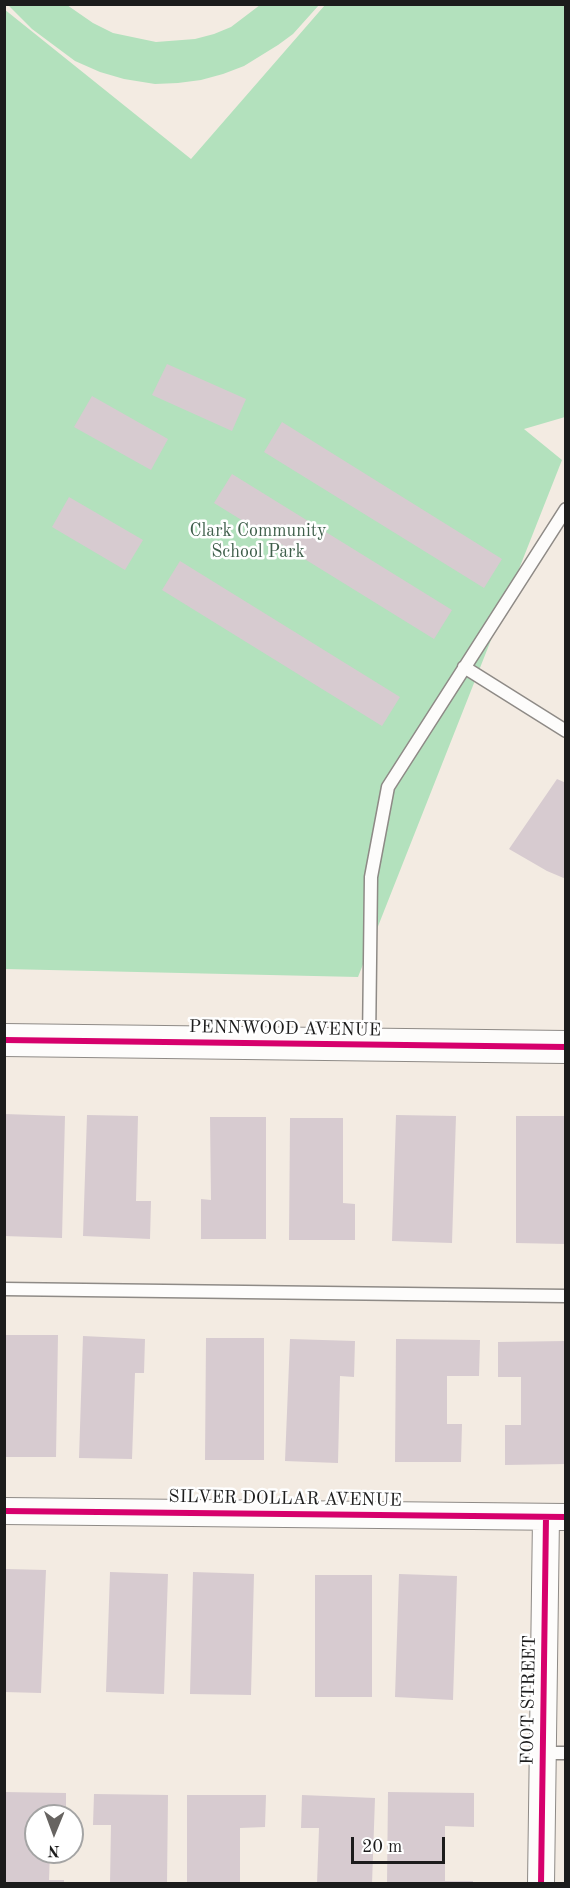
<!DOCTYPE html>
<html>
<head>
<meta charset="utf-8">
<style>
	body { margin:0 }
	#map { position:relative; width:570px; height:1888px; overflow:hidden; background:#f3ebe2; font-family:"Old Standard TT",serif }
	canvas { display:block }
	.frame { position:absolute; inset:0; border:6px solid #1c1c1c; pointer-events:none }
	.north { position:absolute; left:24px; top:1804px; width:60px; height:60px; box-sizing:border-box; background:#fff; border:2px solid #a4a4a4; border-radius:50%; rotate:181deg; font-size:16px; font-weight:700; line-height:24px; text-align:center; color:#1c1c1c }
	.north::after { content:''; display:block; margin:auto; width:21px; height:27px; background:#676461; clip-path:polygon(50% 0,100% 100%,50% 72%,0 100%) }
	.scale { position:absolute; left:351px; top:1837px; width:94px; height:27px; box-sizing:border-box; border:3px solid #1c1c1c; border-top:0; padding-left:8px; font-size:18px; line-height:21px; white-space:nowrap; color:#1c1c1c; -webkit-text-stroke:4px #fff; paint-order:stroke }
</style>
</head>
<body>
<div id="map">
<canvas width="570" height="1888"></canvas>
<div class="frame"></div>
<div class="north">N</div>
<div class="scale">20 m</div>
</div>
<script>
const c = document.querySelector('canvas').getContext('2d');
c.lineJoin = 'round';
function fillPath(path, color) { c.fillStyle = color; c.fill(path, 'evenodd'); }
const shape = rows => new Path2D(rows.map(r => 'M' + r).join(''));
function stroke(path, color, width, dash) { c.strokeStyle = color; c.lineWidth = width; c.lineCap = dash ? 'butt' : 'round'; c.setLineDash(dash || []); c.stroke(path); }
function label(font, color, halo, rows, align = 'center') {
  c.font = font + ' "Old Standard TT",serif'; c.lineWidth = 5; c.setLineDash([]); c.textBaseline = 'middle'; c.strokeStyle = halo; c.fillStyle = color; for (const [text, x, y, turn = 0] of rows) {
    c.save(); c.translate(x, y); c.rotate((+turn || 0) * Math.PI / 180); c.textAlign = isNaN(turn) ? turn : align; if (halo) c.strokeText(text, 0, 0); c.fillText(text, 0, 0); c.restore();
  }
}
fillPath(shape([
	[8,5,67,5,93,23,113,33,156,42,195,39,214,34,231,27,260,5,319,5,293,34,278,45,244,66,223,74,201,80,178,83,155,84,124,79,100,72,75,61,32,29],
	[325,5,565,5,565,417,524,429,562,460,358,977,5,969,4,9,191,159]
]), '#b3e1bd');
fillPath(shape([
	[167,364,246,399,232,431,152,395],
	[92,396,168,439,151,470,74,427],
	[282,422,502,559,484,588,264,452],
	[232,474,452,610,434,639,214,503],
	[69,497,143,540,125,570,52,527],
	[180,561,400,697,382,726,162,590],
	[557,779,566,783,566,879,547,871,509,849],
	[4,1114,65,1116,62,1238,4,1236],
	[87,1115,138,1116,136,1201,151,1201,150,1239,83,1236],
	[396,1115,456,1116,452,1243,392,1241],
	[516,1116,566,1116,566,1244,516,1243],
	[210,1117,266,1117,266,1239,201,1239,201,1199,211,1200],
	[290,1118,343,1118,343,1203,355,1204,355,1240,289,1240],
	[4,1335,58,1335,56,1457,4,1457],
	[83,1336,145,1339,144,1373,135,1373,132,1459,79,1458],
	[206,1338,264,1338,264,1460,205,1460],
	[290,1339,355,1341,354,1377,340,1376,338,1463,285,1461],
	[396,1339,480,1340,479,1376,447,1376,447,1424,462,1424,461,1462,395,1462],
	[566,1341,566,1464,505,1465,505,1425,521,1425,521,1377,498,1377,498,1342],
	[6,1569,46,1570,41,1693,4,1692],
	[110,1572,168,1574,164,1694,106,1692],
	[193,1572,254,1574,251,1695,190,1694],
	[399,1574,457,1576,453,1700,395,1697],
	[315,1575,372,1575,372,1697,315,1697],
	[4,1792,66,1793,66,1816,36,1816,36,1852,50,1852,49,1880,64,1880,64,1884,4,1884],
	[388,1792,474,1793,474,1827,445,1826,445,1881,473,1881,473,1884,387,1884],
	[94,1794,168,1795,167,1884,110,1884,111,1825,93,1825],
	[187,1795,266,1795,265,1827,240,1828,240,1884,187,1884],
	[302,1795,375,1798,372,1884,317,1884,319,1828,301,1828]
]), '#d7cbd0');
const service = shape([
	[464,667,566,731],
	[369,1044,371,877,388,787,566,509],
	[4,1289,566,1296],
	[543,1753,566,1753]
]);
const minor = shape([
	[4,1511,566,1517],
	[541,1884,546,1517]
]);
const tertiary = shape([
	[4,1040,566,1047]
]);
stroke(service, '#8e8a86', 15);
stroke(minor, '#8e8a86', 28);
stroke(tertiary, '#8e8a86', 34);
stroke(service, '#fdfcfb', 12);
stroke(minor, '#fdfcfb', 26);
stroke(tertiary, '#fdfcfb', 32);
stroke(shape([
	[4,1040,566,1047],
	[4,1511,566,1517],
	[541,1884,546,1517]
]), '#d6006c', 6);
label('18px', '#3e5e4a', '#fff', [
	["Clark Community",258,531],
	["School Park",258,552]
]);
label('18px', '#1c1c1c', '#fff', [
	["PENNWOOD AVENUE",285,1029,1],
	["SILVER DOLLAR AVENUE",285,1499,1],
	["FOOT STREET",529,1700,-89]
]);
</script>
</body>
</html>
